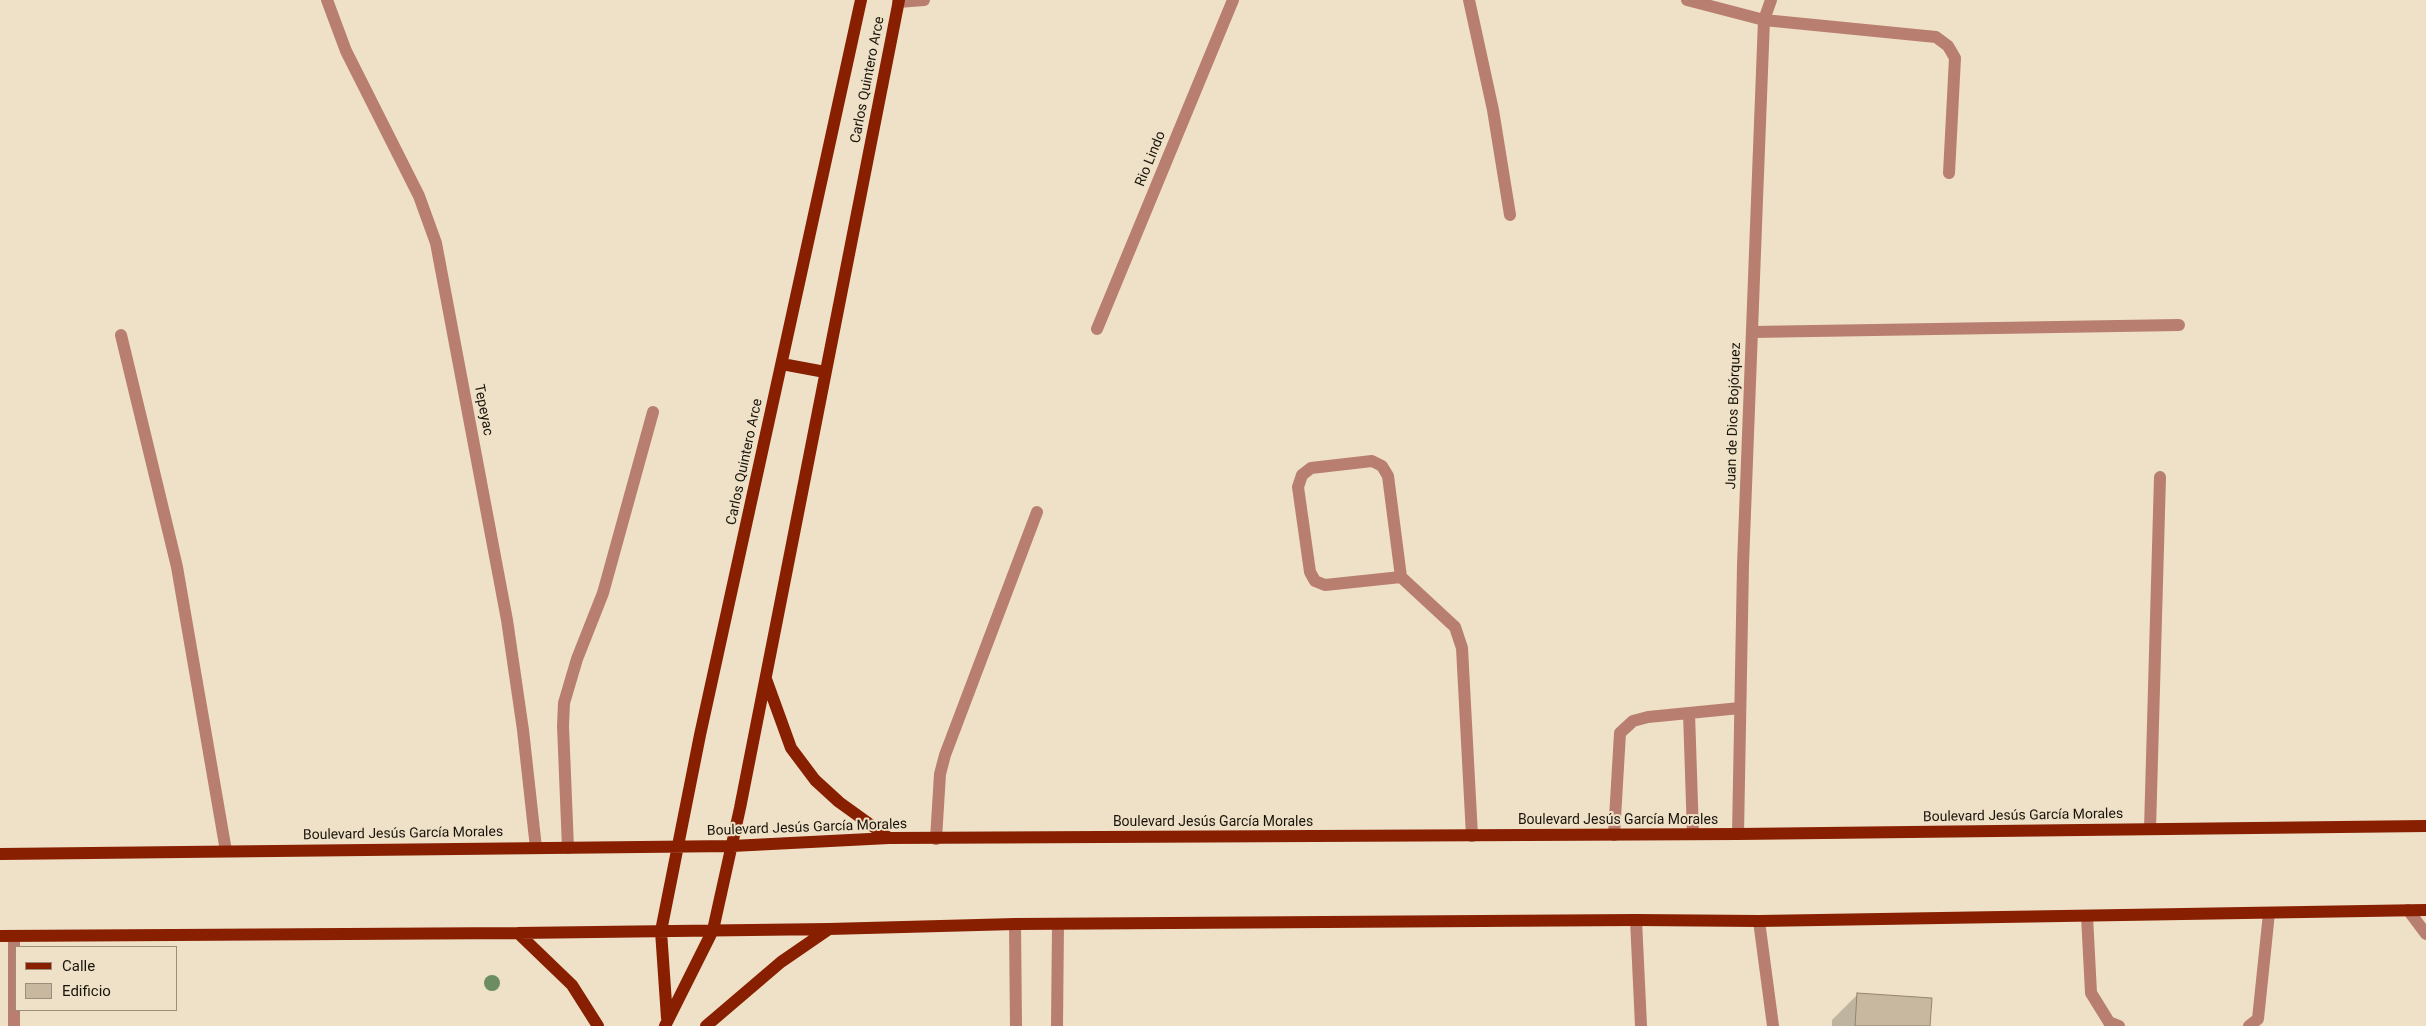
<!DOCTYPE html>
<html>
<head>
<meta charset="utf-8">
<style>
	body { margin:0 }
	#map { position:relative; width:2426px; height:1026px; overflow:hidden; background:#efe1c7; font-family:Roboto,sans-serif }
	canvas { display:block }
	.legend { position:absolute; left:15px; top:946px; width:162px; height:65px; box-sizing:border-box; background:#efe1c7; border:1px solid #998f7c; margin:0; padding:6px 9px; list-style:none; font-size:15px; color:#19140b }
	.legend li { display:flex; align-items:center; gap:10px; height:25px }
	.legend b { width:25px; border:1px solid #998f7c }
</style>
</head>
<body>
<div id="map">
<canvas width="2426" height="1026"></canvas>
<ul class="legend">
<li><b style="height:6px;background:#881f00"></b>Calle</li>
<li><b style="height:14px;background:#c8b8a0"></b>Edificio</li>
</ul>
</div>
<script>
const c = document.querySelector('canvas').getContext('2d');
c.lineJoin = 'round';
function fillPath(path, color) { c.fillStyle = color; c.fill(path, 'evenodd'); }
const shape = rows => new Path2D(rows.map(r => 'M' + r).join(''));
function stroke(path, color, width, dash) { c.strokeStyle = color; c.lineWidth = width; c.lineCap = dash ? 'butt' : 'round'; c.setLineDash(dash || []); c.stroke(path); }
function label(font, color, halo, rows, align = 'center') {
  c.font = font + ' Roboto,sans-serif'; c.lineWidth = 4; c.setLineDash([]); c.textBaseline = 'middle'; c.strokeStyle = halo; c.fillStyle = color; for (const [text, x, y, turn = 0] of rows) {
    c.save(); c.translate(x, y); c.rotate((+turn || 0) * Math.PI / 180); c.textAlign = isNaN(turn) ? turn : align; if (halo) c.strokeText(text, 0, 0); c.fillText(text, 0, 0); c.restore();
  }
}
fillPath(shape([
	[1858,994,1929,1026,1832,1026,1832,1020]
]), '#0003');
const building = shape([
	[1857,993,1932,998,1930,1026,1855,1026,1857,993]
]);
fillPath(building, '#c8b8a0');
stroke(building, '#94856e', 1);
stroke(shape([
	[327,0,346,51,419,196,436,243,507,620,523,730,536,848],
	[1469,0,1493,110,1510,215],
	[1687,0,1764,20,1936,37,1948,46,1955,58,1949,173],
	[898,2,924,0],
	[1097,329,1233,0],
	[1752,332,2179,325],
	[121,335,177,567,226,851],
	[1401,577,1325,585,1315,581,1310,572,1298,487,1302,475,1311,468,1372,461,1382,466,1388,476,1401,577,1455,627,1462,648,1472,836],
	[1689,713,1693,834],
	[2150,829,2160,477],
	[1738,834,1743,565,1757,200,1764,20,1771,0],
	[1614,835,1620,733,1633,721,1648,717,1740,708],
	[936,839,940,774,945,755,1037,512],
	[568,848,563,726,564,703,577,659,603,593,653,412],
	[2408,910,2426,934],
	[2087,916,2091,993,2109,1022,2119,1026],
	[1636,920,1641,1026],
	[1759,921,1773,1026],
	[1015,924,1016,1026],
	[14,936,14,1026],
	[1057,1026,1058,924],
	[2249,1026,2258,1019,2269,913]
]), '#b87e6f', 12);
stroke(shape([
	[782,364,825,372],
	[766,679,791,748,815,780,839,802,889,838],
	[0,854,732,846,889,838,1738,834,2426,826],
	[518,933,572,985,598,1026],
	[0,936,518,933,829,929,1015,924,1636,920,1759,921,2426,910],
	[667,1018,661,931,700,735,861,0],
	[665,1026,713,930,740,808,899,0],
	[706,1026,781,962,829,929]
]), '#881f00', 12);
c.fillStyle = '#6c8d61';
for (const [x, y] of [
	[492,983]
]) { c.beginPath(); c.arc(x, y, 8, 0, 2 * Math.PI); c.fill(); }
label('14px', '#19140b', '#efe1c7', [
	["Carlos Quintero Arce",868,80,-79],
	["Rio Lindo",1151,159,-68],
	["Tepeyac",483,410,79],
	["Juan de Dios Bojórquez",1734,416,-88],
	["Carlos Quintero Arce",745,462,-78],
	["Boulevard Jesús García Morales",2023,816,-1],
	["Boulevard Jesús García Morales",1618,820],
	["Boulevard Jesús García Morales",1213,822],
	["Boulevard Jesús García Morales",807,828,-2],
	["Boulevard Jesús García Morales",403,834,-1]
]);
</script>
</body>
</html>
